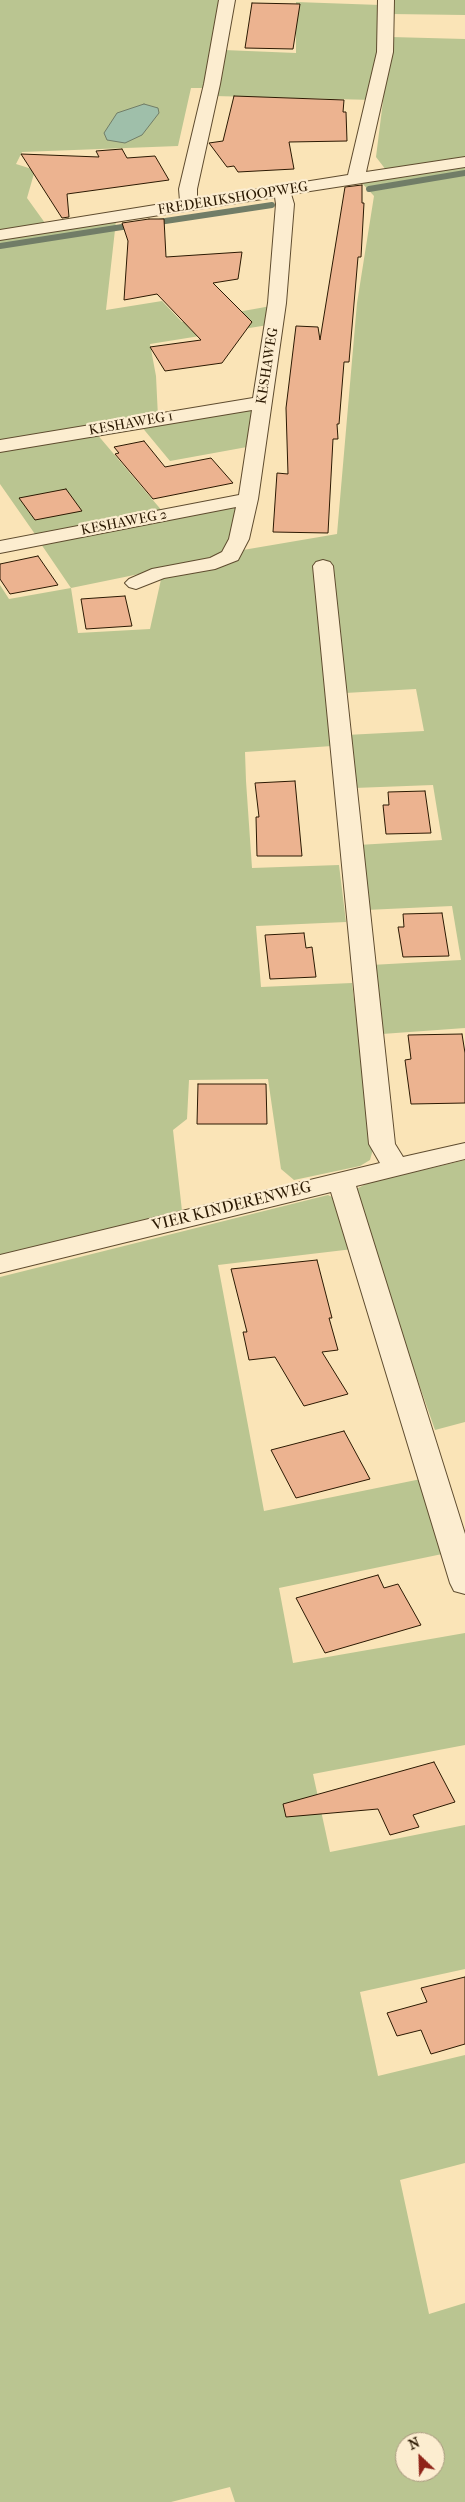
<!DOCTYPE html>
<html>
<head>
<meta charset="utf-8">
<style>
	body { margin:0 }
	#map { position:relative; width:465px; height:2502px; overflow:hidden; background:#fae4b7; font-family:"IM FELL French Canon",serif }
	canvas { display:block }
	.north { position:absolute; left:395px; top:2432px; width:50px; height:50px; box-sizing:border-box; background:#fcedd0; border:1px solid #a8987e; border-radius:50%; rotate:336deg; font-size:14px; font-weight:700; line-height:20px; text-align:center; color:#2b1902 }
	.north::after { content:''; display:block; margin:auto; width:18px; height:22px; background:#8f2418; clip-path:polygon(50% 0,100% 100%,50% 72%,0 100%) }
</style>
</head>
<body>
<div id="map">
<canvas width="465" height="2502"></canvas>
<div class="north">N</div>
</div>
<script>
const c = document.querySelector('canvas').getContext('2d');
c.lineJoin = 'round';
function fillPath(path, color) { c.fillStyle = color; c.fill(path, 'evenodd'); }
const shape = rows => new Path2D(rows.map(r => 'M' + r).join(''));
function stroke(path, color, width, dash) { c.strokeStyle = color; c.lineWidth = width; c.lineCap = dash ? 'butt' : 'round'; c.setLineDash(dash || []); c.stroke(path); }
function label(font, color, halo, rows, align = 'center') {
  c.font = font + ' "IM FELL French Canon",serif'; c.lineWidth = 4.5; c.setLineDash([]); c.textBaseline = 'middle'; c.strokeStyle = halo; c.fillStyle = color; for (const [text, x, y, turn = 0] of rows) {
    c.save(); c.translate(x, y); c.rotate((+turn || 0) * Math.PI / 180); c.textAlign = isNaN(turn) ? turn : align; if (halo) c.strokeText(text, 0, 0); c.fillText(text, 0, 0); c.restore();
  }
}
fillPath(shape([
	[0,0,222,0,205,88,191,88,178,146,22,152,16,164,35,170,27,198,45,223,0,230],
	[391,0,465,0,465,15,391,14],
	[296,2,380,5,383,26,374,100,214,96,224,50,296,53],
	[391,37,465,39,465,158,386,170,376,157],
	[465,165,465,1028,382,1034,371,965,461,960,452,906,366,910,358,845,442,840,433,785,354,788,346,735,424,731,416,689,345,693,332,746,245,752,246,781,252,868,339,865,346,922,256,926,261,987,352,983,373,1149,370,1160,360,1166,294,1180,281,1169,268,1079,189,1080,187,1119,173,1130,182,1211,0,1256,0,585,9,599,71,588,41,544,241,503,228,552,222,557,71,588,78,633,150,629,162,575,236,560,243,550,337,534,357,303,374,196,361,182],
	[116,221,106,310,162,301,182,322,271,306,268,325,150,344,156,376,158,417,0,444,0,239],
	[254,405,247,447,170,461,141,426],
	[96,433,163,512,37,537,0,484,0,450],
	[465,1160,465,1422,435,1430,353,1195,356,1189,368,1183],
	[328,1195,340,1201,353,1249,218,1265,264,1511,426,1478,447,1553,279,1588,293,1663,465,1633,465,1745,313,1774,330,1852,465,1825,465,1969,360,1992,378,2076,465,2055,465,2163,400,2180,429,2314,465,2303,465,2502,235,2502,230,2487,171,2502,0,2502,0,1277],
	[405,2442,435,2442,435,2472,405,2472]
]), '#bac591');
const water = shape([
	[144,104,158,108,159,113,142,135,125,143,107,140,104,133,117,113,144,104]
]);
fillPath(water, '#9fbfaa');
stroke(water, '#717d67', 1);
stroke(shape([
	[369,189,465,173],
	[152,223,272,205],
	[0,246,135,225]
]), '#717d67', 6);
const building = shape([
	[252,3,300,4,293,49,245,48,252,3],
	[234,96,344,100,343,112,346,112,347,141,289,142,294,169,238,172,234,166,227,167,209,143,223,141,234,96],
	[122,149,127,158,155,156,169,180,67,194,69,217,62,218,21,154,99,157,96,151,122,149],
	[362,185,362,203,364,203,361,257,358,257,349,362,344,362,339,424,337,424,338,439,333,439,328,533,273,532,277,473,288,474,286,408,296,326,318,327,320,340,345,187,362,185],
	[149,219,164,219,166,257,242,252,238,279,213,283,252,322,222,363,165,371,150,347,201,340,157,294,124,300,128,241,122,223,149,219],
	[144,441,165,467,211,458,233,483,153,499,115,454,119,453,114,447,144,441],
	[66,489,82,511,35,520,19,498,66,489],
	[38,556,58,585,10,594,0,579,0,564,38,556],
	[125,596,132,626,86,629,81,599,125,596],
	[295,781,302,856,257,856,256,817,259,817,255,783,295,781],
	[425,791,431,833,386,834,383,805,389,805,388,792,425,791],
	[442,913,449,956,403,957,398,927,404,927,403,914,442,913],
	[304,933,306,948,312,947,316,977,270,979,265,935,304,933],
	[462,1034,465,1053,465,1103,411,1104,405,1060,411,1059,408,1035,462,1034],
	[198,1084,266,1084,267,1124,197,1124,198,1084],
	[317,1260,332,1318,329,1318,338,1350,322,1352,348,1394,304,1406,275,1357,249,1360,243,1332,247,1332,231,1269,317,1260],
	[344,1431,370,1479,296,1498,271,1450,344,1431],
	[378,1575,384,1588,398,1584,421,1625,325,1653,296,1598,378,1575],
	[434,1762,455,1802,413,1815,419,1827,390,1835,378,1809,286,1817,283,1804,434,1762],
	[465,1977,465,2044,431,2054,421,2030,397,2036,387,2013,427,2002,421,1988,465,1977]
]);
fillPath(building, '#ecb390');
stroke(building, '#2b1902', 1);
const minor = shape([
	[219,0,235,0,220,84,197,189,197,199,348,175,377,52,378,0,394,0,393,52,366,172,465,157,465,167,291,194,294,204,286,303,258,499,249,539,238,560,215,569,164,578,136,589,129,587,125,583,129,579,152,569,210,558,222,552,229,539,236,507,0,553,0,541,239,495,252,410,0,452,0,440,253,398,268,303,276,204,275,197,0,240,0,230,180,201,179,189,204,84,219,0],
	[323,560,330,562,333,566,395,1144,403,1157,465,1143,465,1159,356,1186,465,1534,465,1594,454,1591,450,1583,331,1192,0,1273,0,1255,380,1163,369,1144,313,566,316,562,323,560]
]);
stroke(minor, '#5f4c2f', 2);
fillPath(minor, '#fcedd0');
label('14px', '#2b1902', '#fcedd0', [
	["FREDERIKSHOOPWEG",233,199,-9],
	["KESHAWEG",268,366,-81],
	["KESHAWEG 1",131,424,-10],
	["KESHAWEG 2",124,523,-11]
]);
label('16px', '#2b1902', '#fcedd0', [
	["VIER KINDERENWEG",232,1207,-14]
]);
</script>
</body>
</html>
